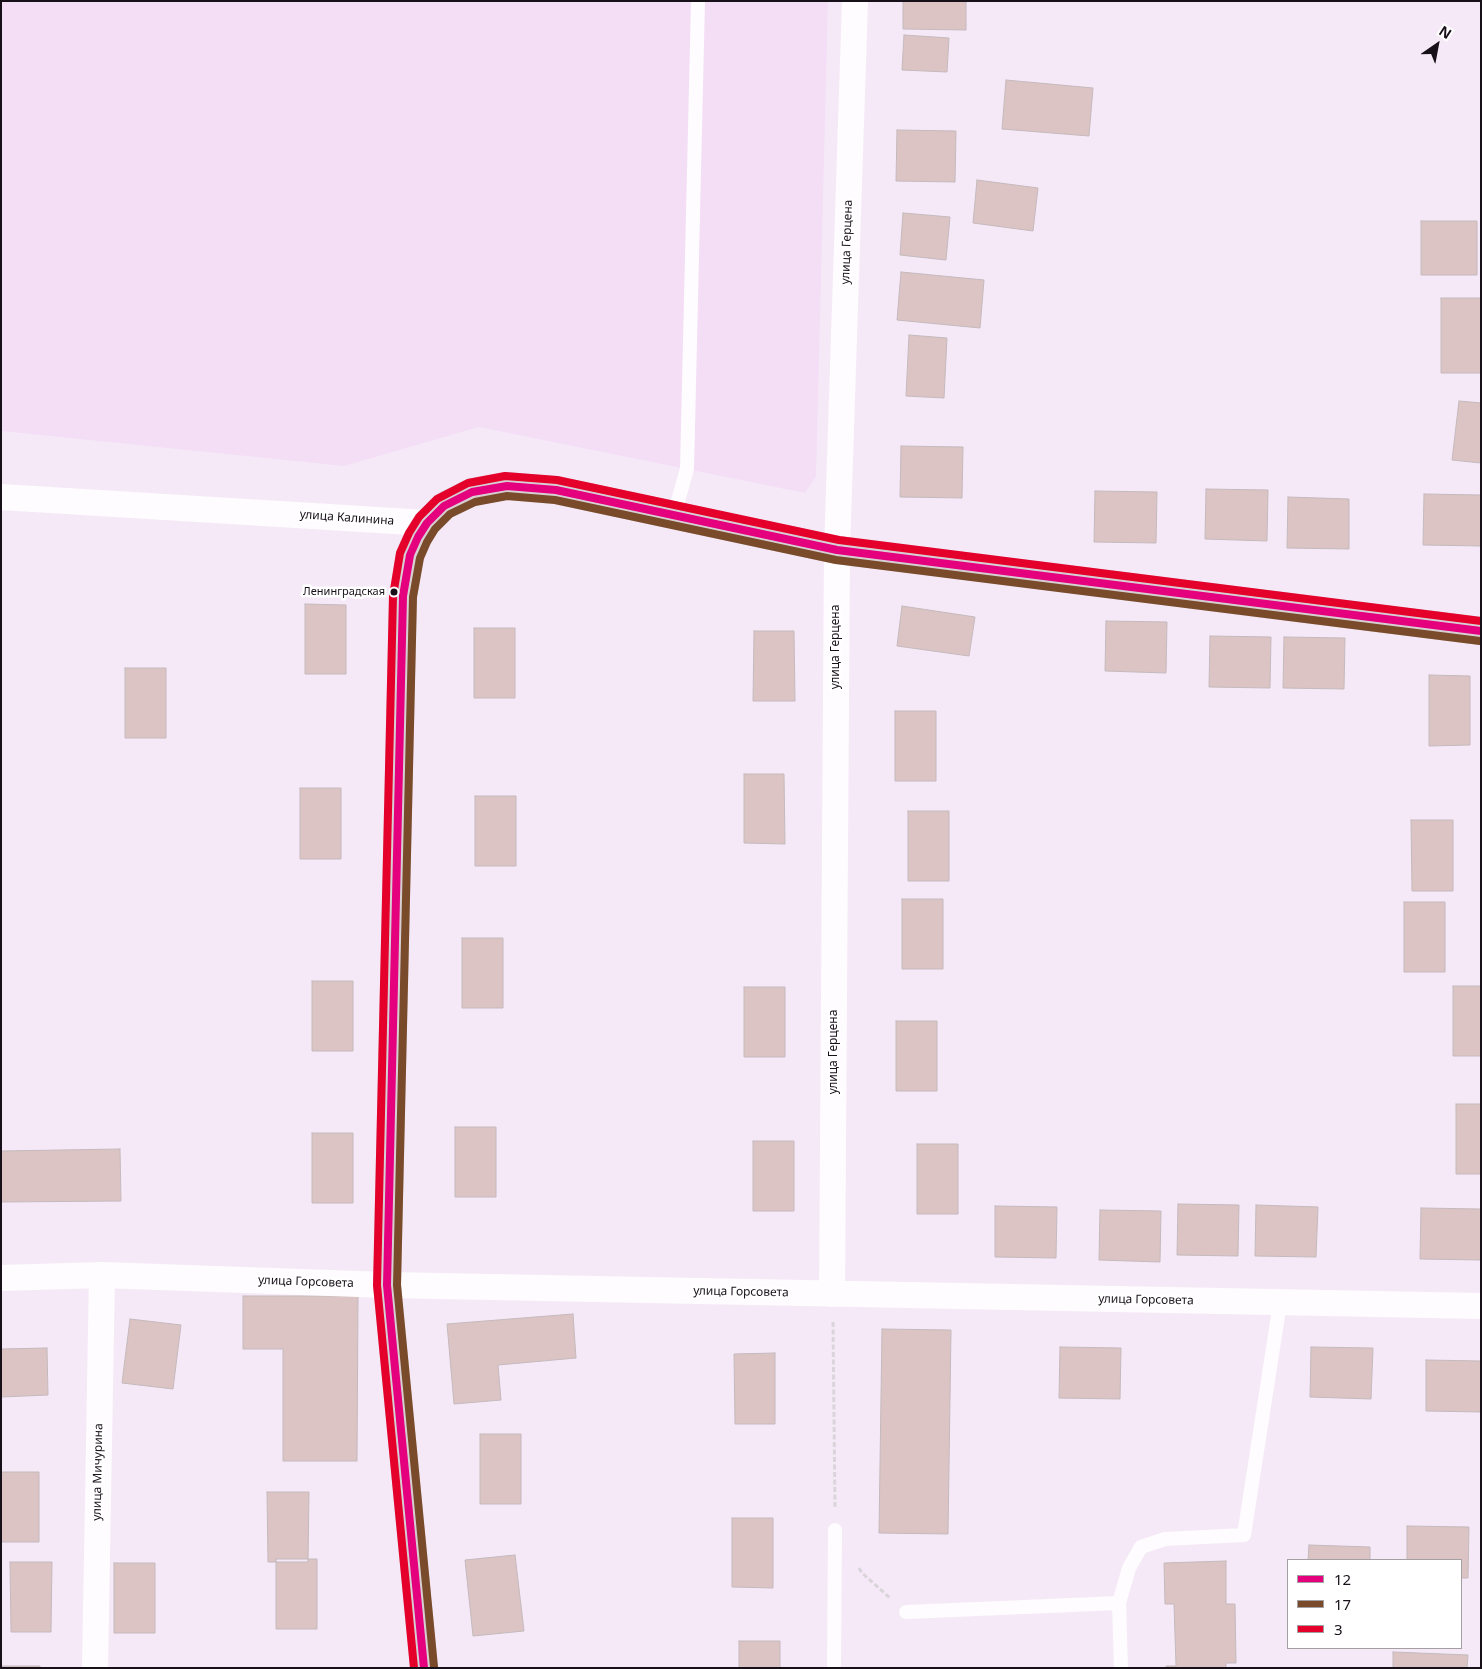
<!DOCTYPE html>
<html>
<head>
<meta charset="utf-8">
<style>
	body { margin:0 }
	#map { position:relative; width:1482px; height:1669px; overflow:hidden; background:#f5e9f7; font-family:"Noto Sans",sans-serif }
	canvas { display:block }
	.frame { position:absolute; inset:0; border:2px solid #181019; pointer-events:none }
	.legend { position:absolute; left:1287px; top:1559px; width:175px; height:90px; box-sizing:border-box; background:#fff; border:1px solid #a39fa3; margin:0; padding:6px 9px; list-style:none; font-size:15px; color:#181019 }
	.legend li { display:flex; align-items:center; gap:10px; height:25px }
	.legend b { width:25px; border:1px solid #a39fa3 }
	.north { position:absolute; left:1412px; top:20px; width:50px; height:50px; -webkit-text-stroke:4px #fff; paint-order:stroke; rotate:33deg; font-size:14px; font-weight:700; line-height:20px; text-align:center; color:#181019 }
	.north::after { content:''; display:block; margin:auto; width:18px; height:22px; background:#181019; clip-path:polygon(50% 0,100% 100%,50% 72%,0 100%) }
</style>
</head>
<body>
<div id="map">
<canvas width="1482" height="1669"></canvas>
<div class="frame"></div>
<ul class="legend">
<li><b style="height:6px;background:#e5007d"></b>12</li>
<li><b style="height:6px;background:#7a4b2a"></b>17</li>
<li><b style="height:6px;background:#e4002b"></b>3</li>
</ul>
<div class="north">N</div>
</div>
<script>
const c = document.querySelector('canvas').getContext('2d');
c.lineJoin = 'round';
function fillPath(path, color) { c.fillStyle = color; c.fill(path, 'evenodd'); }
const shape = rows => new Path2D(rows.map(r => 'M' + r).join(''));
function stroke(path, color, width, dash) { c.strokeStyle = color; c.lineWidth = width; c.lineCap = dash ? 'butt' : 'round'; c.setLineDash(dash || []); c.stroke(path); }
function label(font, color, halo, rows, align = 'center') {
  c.font = font + ' "Noto Sans",sans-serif'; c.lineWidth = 5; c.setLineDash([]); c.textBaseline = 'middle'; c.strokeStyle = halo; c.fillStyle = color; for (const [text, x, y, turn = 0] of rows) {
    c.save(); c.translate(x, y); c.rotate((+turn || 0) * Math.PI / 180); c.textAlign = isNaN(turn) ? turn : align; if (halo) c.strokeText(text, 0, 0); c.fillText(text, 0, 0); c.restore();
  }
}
fillPath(shape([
	[1,1,828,1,816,476,805,493,479,427,344,466,1,431]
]), '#f3def6');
const building = shape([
	[903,1,966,1,966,30,903,29,903,1],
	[904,35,949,38,947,72,902,70,904,35],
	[1006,80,1093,88,1089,136,1002,129,1006,80],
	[897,130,956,131,955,182,896,181,897,130],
	[977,180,1038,188,1033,231,973,223,977,180],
	[903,213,950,217,946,260,900,255,903,213],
	[1421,221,1477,221,1477,275,1421,275,1421,221],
	[901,272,984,280,980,328,897,320,901,272],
	[1441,298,1481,298,1481,373,1441,373,1441,298],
	[909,335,947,338,944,398,906,396,909,335],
	[1459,401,1481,403,1481,463,1452,460,1459,401],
	[901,446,963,447,962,498,900,497,901,446],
	[1206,489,1268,490,1267,541,1205,539,1206,489],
	[1095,491,1157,492,1156,543,1094,542,1095,491],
	[1424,494,1481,495,1481,546,1423,545,1424,494],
	[1288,497,1349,499,1349,549,1287,548,1288,497],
	[305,604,346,605,346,674,305,674,305,604],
	[902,606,975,617,969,656,897,646,902,606],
	[1106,621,1167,622,1166,673,1105,671,1106,621],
	[474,628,515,628,515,698,474,698,474,628],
	[754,631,794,631,795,701,753,701,754,631],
	[1210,636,1271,637,1270,688,1209,687,1210,636],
	[1284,637,1345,638,1344,689,1283,688,1284,637],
	[125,668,166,668,166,738,125,738,125,668],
	[1429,675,1470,676,1470,745,1429,746,1429,675],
	[895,711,936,711,936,781,895,781,895,711],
	[744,774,784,774,785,844,744,843,744,774],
	[300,788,341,788,341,859,300,859,300,788],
	[475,796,516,796,516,866,475,866,475,796],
	[908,811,949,811,949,881,908,881,908,811],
	[1411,820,1453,820,1453,891,1412,891,1411,820],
	[902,899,943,899,943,969,902,969,902,899],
	[1404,902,1445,902,1445,972,1404,972,1404,902],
	[462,938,503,938,503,1008,462,1008,462,938],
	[312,981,353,981,353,1051,312,1051,312,981],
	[1453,986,1481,986,1481,1056,1453,1056,1453,986],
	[744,987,785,987,785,1057,744,1057,744,987],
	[896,1021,937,1021,937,1091,896,1091,896,1021],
	[1456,1104,1481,1104,1481,1174,1456,1174,1456,1104],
	[455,1127,496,1127,496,1197,455,1197,455,1127],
	[312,1133,353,1133,353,1203,312,1203,312,1133],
	[753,1141,794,1141,794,1211,753,1211,753,1141],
	[917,1144,958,1144,958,1214,917,1214,917,1144],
	[120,1149,121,1201,1,1202,1,1151,120,1149],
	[1178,1204,1239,1205,1238,1256,1177,1255,1178,1204],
	[1256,1205,1318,1207,1316,1257,1255,1256,1256,1205],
	[995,1206,1057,1207,1056,1258,995,1257,995,1206],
	[1421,1208,1481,1209,1481,1260,1420,1259,1421,1208],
	[1100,1210,1161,1211,1160,1262,1099,1260,1100,1210],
	[243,1296,358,1296,357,1461,283,1461,283,1349,243,1349,243,1296],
	[573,1314,576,1358,498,1365,501,1400,454,1404,447,1324,573,1314],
	[130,1319,181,1325,173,1389,122,1383,130,1319],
	[882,1329,951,1330,948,1534,879,1533,882,1329],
	[1060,1347,1121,1348,1120,1399,1059,1398,1060,1347],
	[1311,1347,1373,1348,1371,1399,1310,1397,1311,1347],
	[47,1348,48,1395,1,1397,1,1349,47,1348],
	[775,1353,775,1424,735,1424,734,1354,775,1353],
	[1426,1360,1481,1361,1481,1412,1426,1411,1426,1360],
	[480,1434,521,1434,521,1504,480,1504,480,1434],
	[1,1472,39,1472,39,1542,1,1542,1,1472],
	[267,1492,309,1492,308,1562,268,1562,267,1492],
	[732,1518,773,1518,773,1588,732,1587,732,1518],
	[1407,1526,1469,1527,1468,1578,1461,1578,1461,1560,1407,1560,1407,1526],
	[1309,1545,1370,1547,1370,1560,1308,1560,1309,1545],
	[515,1555,524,1631,473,1636,465,1560,515,1555],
	[276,1559,317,1559,317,1629,276,1629,276,1559],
	[1226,1561,1226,1604,1235,1604,1236,1663,1226,1663,1226,1668,1166,1668,1166,1666,1176,1666,1174,1604,1165,1604,1164,1563,1226,1561],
	[10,1562,52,1562,51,1632,11,1632,10,1562],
	[114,1563,155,1563,155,1633,114,1633,114,1563],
	[739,1641,780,1641,780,1668,739,1668,739,1641],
	[1393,1652,1468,1655,1467,1668,1393,1668,1393,1652],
	[1,1666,40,1666,40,1668,1,1668,1,1666]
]);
fillPath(building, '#dcc4c4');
stroke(building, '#c4b9bd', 1);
stroke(shape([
	[833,1322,835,1508],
	[859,1568,862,1573,890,1598]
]), '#dad5da', 3, [5, 2.5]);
stroke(shape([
	[674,515,687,469,698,1],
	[906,1612,1119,1603],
	[834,1668,835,1530],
	[1121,1668,1119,1603,1129,1568,1141,1547,1165,1539,1244,1535,1280,1303]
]), '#fefcfe', 14);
stroke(shape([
	[1,497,427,523],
	[1,1278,102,1275,387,1285,1481,1306],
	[832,1294,837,550,855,1],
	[95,1668,102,1275]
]), '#fefcfe', 26);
stroke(shape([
	[424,1668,387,1285,403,596,410,555,418,537,427,523,444,506,472,492,507,486,556,490,837,550,1481,631]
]), '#d6d0d4', 28);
stroke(shape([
	[424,1668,387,1285,403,596,410,555,418,537,427,523,444,506,472,492,507,486,556,490,837,550,1481,631]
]), '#e5007d', 8);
stroke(shape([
	[434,1667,397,1285,413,597,420,558,427,542,435,529,450,514,475,502,507,496,555,500,836,560,1480,641]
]), '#7a4b2a', 8);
stroke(shape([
	[414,1668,377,1285,393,596,400,553,409,533,419,517,437,499,468,483,505,476,557,480,839,540,1481,621]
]), '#e4002b', 8);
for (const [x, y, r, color] of [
	[394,592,4.5,"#181019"]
]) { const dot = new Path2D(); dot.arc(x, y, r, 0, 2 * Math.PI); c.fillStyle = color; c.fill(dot); stroke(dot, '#fff', 2); }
label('11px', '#181019', '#fff', [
	["Ленинградская",385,592]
], 'right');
label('12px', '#181019', '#fff', [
	["улица Герцена",847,242,-88],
	["улица Калинина",347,518,4],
	["улица Герцена",836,647,-90],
	["улица Герцена",834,1052,-90],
	["улица Горсовета",306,1282,2],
	["улица Горсовета",741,1292,1],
	["улица Горсовета",1146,1300,1],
	["улица Мичурина",98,1472,-89]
]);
</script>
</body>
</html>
